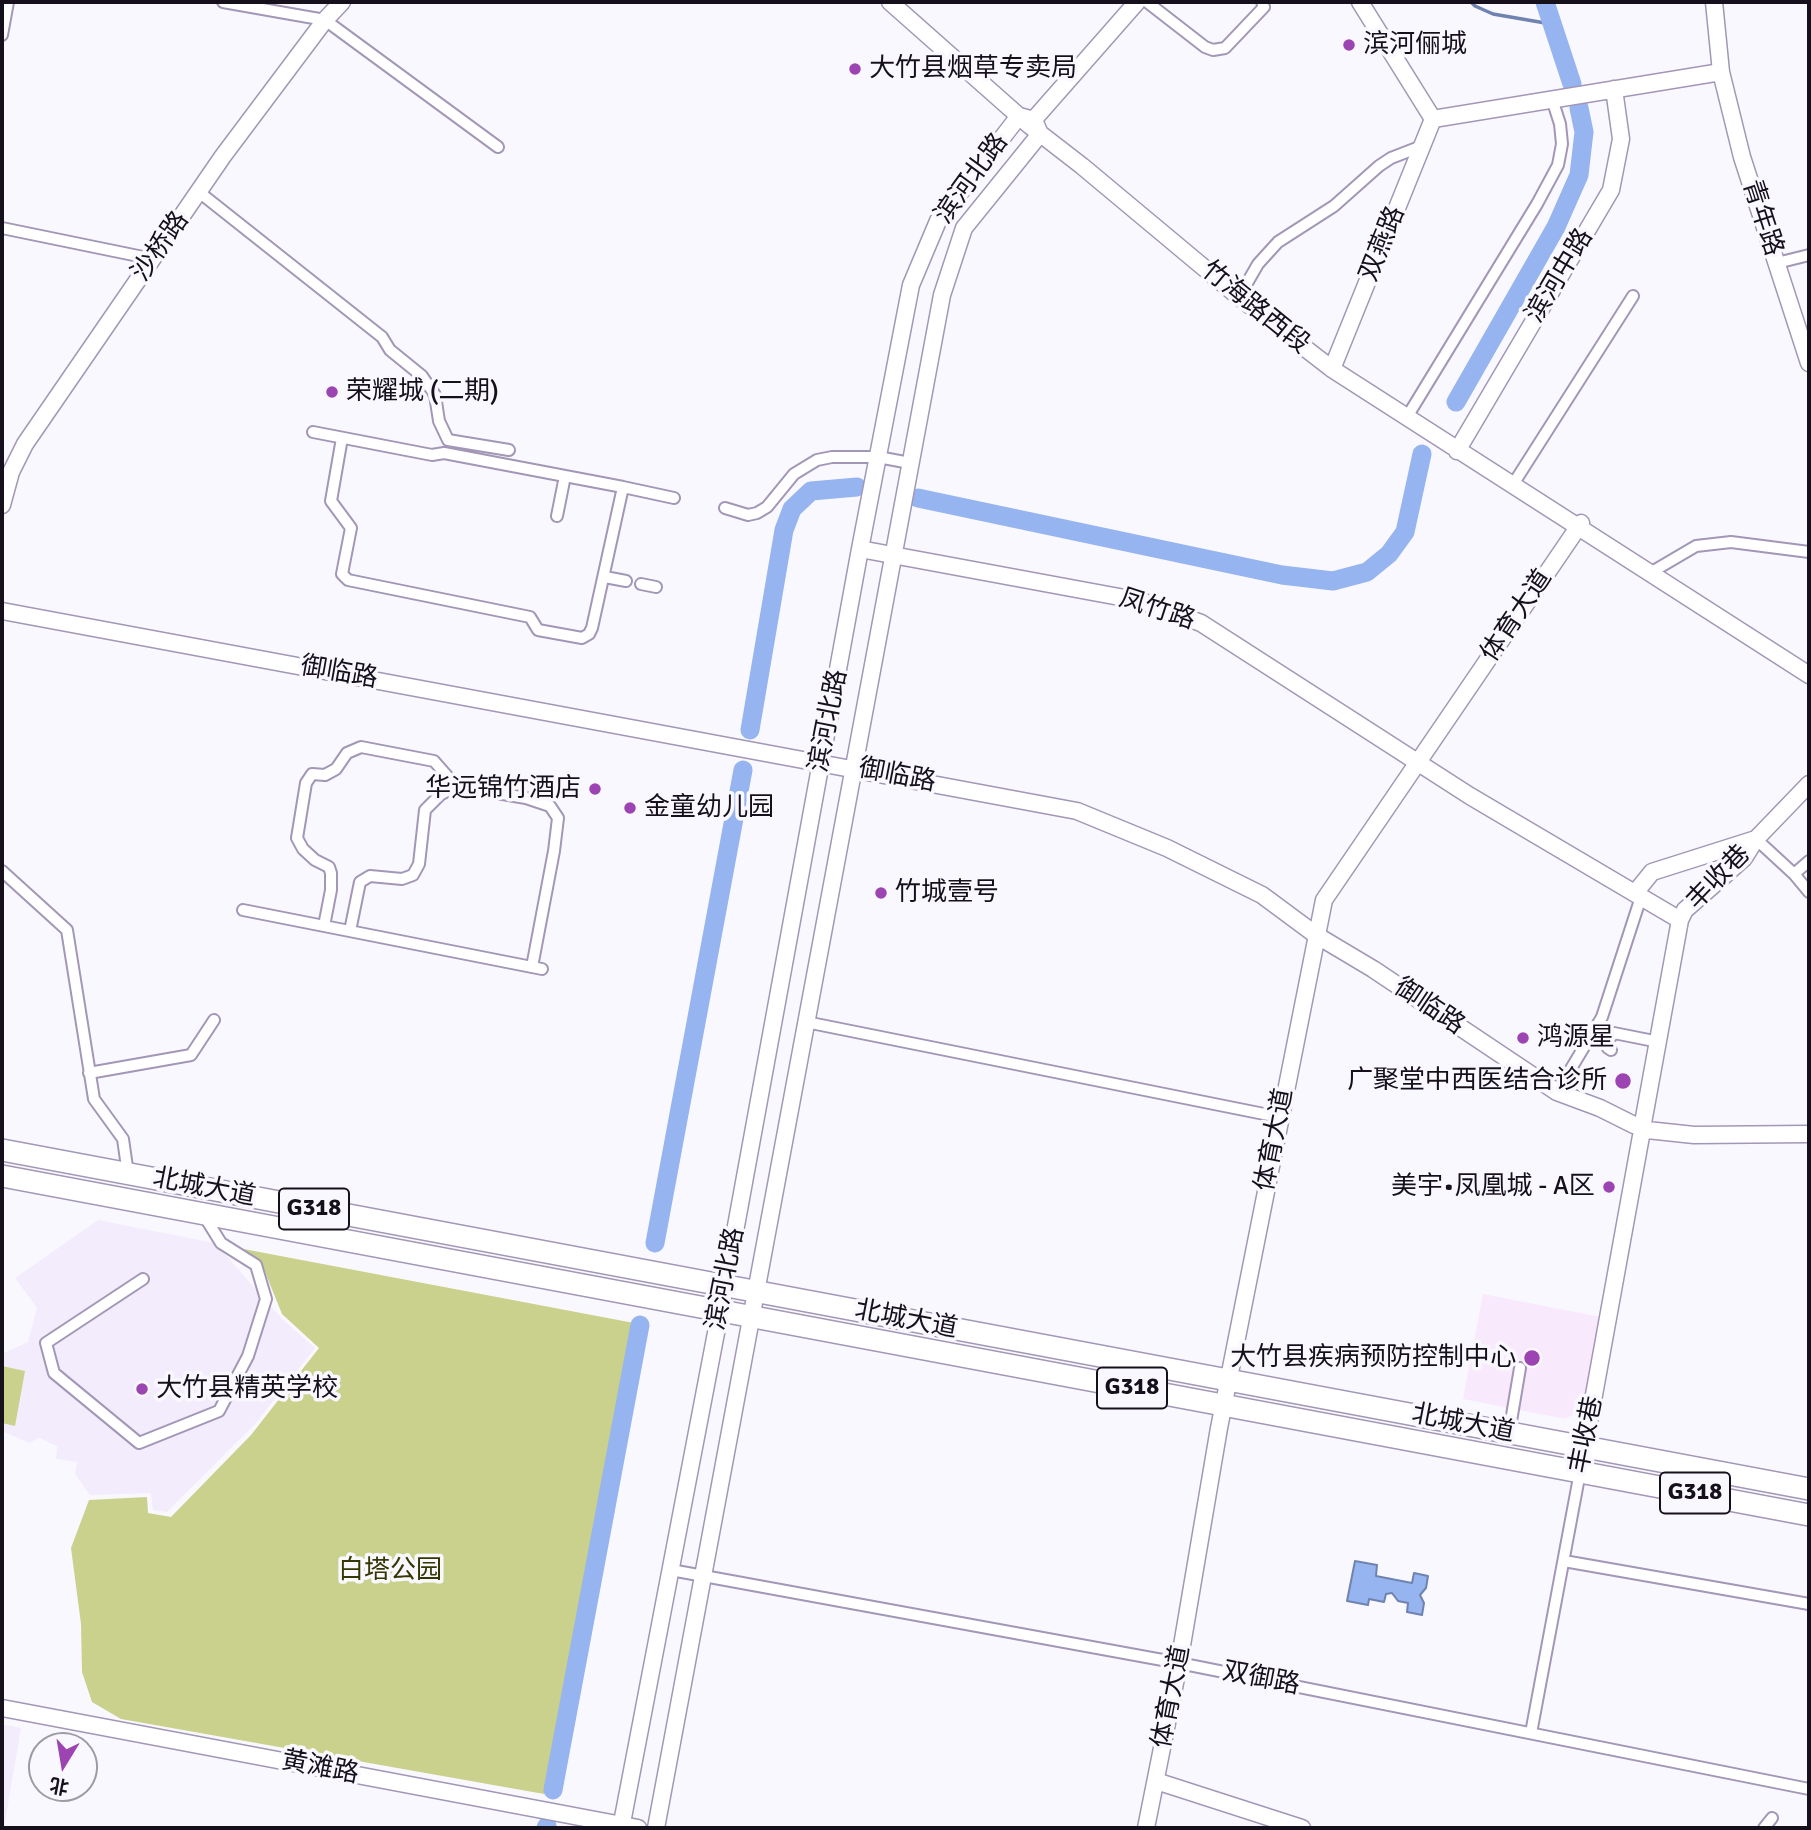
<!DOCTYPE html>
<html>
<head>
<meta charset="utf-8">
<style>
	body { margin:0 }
	#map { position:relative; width:1811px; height:1830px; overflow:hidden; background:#faf8ff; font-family:Signika,"Noto Sans SC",sans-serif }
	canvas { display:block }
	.frame { position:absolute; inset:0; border:4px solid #15101b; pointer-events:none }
	.north { position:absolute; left:28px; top:1732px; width:70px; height:70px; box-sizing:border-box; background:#faf8ff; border:2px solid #9e9ba4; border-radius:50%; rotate:191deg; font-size:19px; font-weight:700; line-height:28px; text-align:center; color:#15101b }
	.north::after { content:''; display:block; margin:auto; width:24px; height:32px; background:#9c45b2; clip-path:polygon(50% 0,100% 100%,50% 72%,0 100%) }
</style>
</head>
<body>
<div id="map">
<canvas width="1811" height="1830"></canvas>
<div class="frame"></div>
<div class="north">北</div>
</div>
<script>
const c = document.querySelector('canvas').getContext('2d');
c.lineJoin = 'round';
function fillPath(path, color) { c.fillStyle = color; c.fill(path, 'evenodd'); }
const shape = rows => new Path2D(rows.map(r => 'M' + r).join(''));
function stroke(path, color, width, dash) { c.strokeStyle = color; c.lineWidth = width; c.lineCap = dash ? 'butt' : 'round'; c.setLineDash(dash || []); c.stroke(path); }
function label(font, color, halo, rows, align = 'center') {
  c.font = font + ' Signika,"Noto Sans SC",sans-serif'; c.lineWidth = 7; c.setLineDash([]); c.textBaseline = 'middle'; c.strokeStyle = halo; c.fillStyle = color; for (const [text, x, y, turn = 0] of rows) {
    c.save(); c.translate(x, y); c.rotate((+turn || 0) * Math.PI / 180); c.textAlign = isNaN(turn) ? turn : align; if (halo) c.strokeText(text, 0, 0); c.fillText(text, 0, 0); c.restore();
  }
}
fillPath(shape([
	[98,1220,215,1243,281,1318,315,1348,255,1424,167,1512,153,1510,151,1493,90,1495,75,1474,77,1462,56,1459,57,1446,39,1438,29,1443,2,1431,2,1354,28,1342,37,1308,15,1278],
	[2,1724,21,1728,4,1828,2,1828]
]), '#f2ecfc');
fillPath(shape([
	[1483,1294,1601,1317,1582,1410,1565,1419,1463,1399]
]), '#f9e9fc');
fillPath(shape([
	[233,1247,634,1323,544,1794,121,1719,92,1702,82,1672,81,1624,71,1548,89,1500,147,1497,148,1513,171,1517,251,1435,319,1348,282,1314,263,1267],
	[2,1366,25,1371,15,1426,2,1423]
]), '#cad18d');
const water = shape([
	[1355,1561,1377,1565,1376,1576,1412,1583,1414,1573,1428,1576,1426,1588,1420,1595,1424,1603,1422,1615,1407,1612,1408,1603,1398,1601,1392,1593,1386,1594,1384,1602,1369,1599,1368,1605,1347,1601,1355,1561]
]);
fillPath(water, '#96b4ef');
stroke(water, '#6f83af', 2);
stroke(shape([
	[1471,2,1475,6,1493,14,1551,24]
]), '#6f83af', 3.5);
stroke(shape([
	[1545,2,1572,84],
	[1456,402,1556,227,1579,175,1584,132,1579,108],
	[918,498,1282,575,1333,581,1367,572,1389,554,1405,532,1422,454],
	[750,730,784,530,792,509,811,491,857,487],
	[655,1243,743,770],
	[553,1790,640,1325],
	[546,1828,547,1826]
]), '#96b4ef', 19);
const street = shape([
	[223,2,325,20,498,147],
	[1147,2,1205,47,1213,50,1225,48,1264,7,1262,2],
	[2,35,8,2],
	[199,192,382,337,390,350,422,376,435,395,439,421,448,440,509,450],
	[2,228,153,259],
	[1777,263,1809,255],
	[1239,297,1258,264,1278,242,1334,206,1379,166,1391,158,1422,146],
	[1407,417,1537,204,1558,165,1562,144,1560,124,1552,99],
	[313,432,432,455,444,453,565,476],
	[342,438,331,501,351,528,342,574,348,580,530,617,538,630,582,638,589,634,592,628,623,487,565,476,557,516],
	[1512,486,1633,296],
	[623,487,674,498],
	[725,508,748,515,757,513,767,507,794,474,817,460,832,457,878,457,910,463],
	[1650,573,1696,546,1731,542,1809,552],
	[605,577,626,581],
	[641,584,656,587],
	[1756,839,1794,874,1809,892],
	[2,871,67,930,94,1099,123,1139,128,1174],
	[1794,874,1809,861],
	[243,910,542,969],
	[324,926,331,890,331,873,329,867,315,860,303,849,297,838,306,783,312,774,325,775,336,769,347,753,361,747,434,761,456,786,526,798,550,806,558,818,554,851,532,967],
	[350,931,360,882,370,876,402,879,413,875,419,864,425,810,440,795,456,786],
	[806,1022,1279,1117],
	[1611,1050,1608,1048,1609,1039,1614,1033,1659,1042],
	[89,1073,191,1055,214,1020],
	[1557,1092,1602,1017,1641,897],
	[143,1279,46,1343,54,1373,139,1443,219,1411,248,1356,266,1299,256,1265,221,1243,203,1214],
	[1509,1433,1520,1368],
	[1564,1561,1809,1604],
	[671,1570,1179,1663,1809,1789],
	[1531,1733,1580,1472],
	[1764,1828,1772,1818]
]);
const secondary = shape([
	[890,2,1029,125,1082,166,1239,297,1332,369,1809,675],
	[1360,2,1433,119],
	[1714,2,1721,72,1742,157,1809,363],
	[1433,119,1721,72],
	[1029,125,1137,2],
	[1332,369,1433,119],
	[1457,451,1611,190,1621,139,1614,89],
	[2,505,11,472,25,444,223,156,325,20,342,2],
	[860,549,1141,601,1201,623,1470,796,1680,920],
	[2,611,1077,811,1167,848,1262,895,1316,935,1373,969,1557,1092,1600,1108,1634,1125],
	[1635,893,1652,872,1756,839],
	[1643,1123,1680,920,1685,910,1744,858,1756,839,1809,784],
	[1647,1130,1694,1135,1809,1134],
	[1580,1472,1641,1136],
	[2,1708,638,1828],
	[1156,1781,1302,1828],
	[621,1828,725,1286,860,549,911,285,938,221,1019,116,1034,120],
	[656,1828,942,295,964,228,1040,134,1034,120],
	[1146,1828,1179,1663,1219,1428,1324,900,1581,523]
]);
const highway = shape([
	[2,1150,1809,1489],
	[2,1176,1809,1515]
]);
stroke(street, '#a297b6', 14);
stroke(secondary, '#a297b6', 19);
stroke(highway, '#a297b6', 24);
stroke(street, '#fff', 10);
stroke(secondary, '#fff', 16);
stroke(highway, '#fff', 21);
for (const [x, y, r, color] of [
	[1349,45,7,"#9c45b2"],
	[855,69,7,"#9c45b2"],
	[332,392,7,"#9c45b2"],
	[595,789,7,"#9c45b2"],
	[630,808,7,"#9c45b2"],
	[881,893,7,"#9c45b2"],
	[1523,1038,7,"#9c45b2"],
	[1623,1081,9,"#9c45b2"],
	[1609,1187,7,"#9c45b2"],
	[1532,1358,9,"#9c45b2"],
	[142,1389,7,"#9c45b2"]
]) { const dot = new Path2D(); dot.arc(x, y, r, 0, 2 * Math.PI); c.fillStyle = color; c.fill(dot); stroke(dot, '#faf8ff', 2.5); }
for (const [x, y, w] of [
	[314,1209,70],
	[1132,1388,70],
	[1695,1493,70]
]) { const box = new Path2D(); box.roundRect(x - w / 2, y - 20.5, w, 41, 5); c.fillStyle = '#faf8ff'; c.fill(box); stroke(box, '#15101b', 2); }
label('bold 24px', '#15101b', null, [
	["G318",314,1209],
	["G318",1132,1388],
	["G318",1695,1493]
]);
label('26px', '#15101b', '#faf8ff', [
	["滨河俪城",1363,45],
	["大竹县烟草专卖局",869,69],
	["荣耀城 (二期)",346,392],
	["华远锦竹酒店",581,789,"right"],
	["金童幼儿园",644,808],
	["竹城壹号",895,893],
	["鸿源星",1537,1038],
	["广聚堂中西医结合诊所",1607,1081,"right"],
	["美宇•凤凰城 - A区",1595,1187,"right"],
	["大竹县疾病预防控制中心",1516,1358,"right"],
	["大竹县精英学校",156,1389]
], 'left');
label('26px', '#15101b', '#faf8ff', [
	["滨河北路",972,179,-54],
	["青年路",1762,218,72],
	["双燕路",1383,244,-68],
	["沙桥路",161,247,-55],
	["滨河中路",1560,276,-59],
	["竹海路西段",1255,308,39],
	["凤竹路",1157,610,18],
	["体育大道",1517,616,-56],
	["御临路",339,673,10],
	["滨河北路",829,721,-79],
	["御临路",897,776,11],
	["丰收巷",1719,878,-46],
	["御临路",1429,1007,34],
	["体育大道",1275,1140,-79],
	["北城大道",204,1188,11],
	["滨河北路",726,1279,-79],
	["北城大道",906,1320,11],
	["北城大道",1463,1424,11],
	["丰收巷",1587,1435,-79],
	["双御路",1261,1679,11],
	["体育大道",1172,1697,-79],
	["黄滩路",320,1768,11]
]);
label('26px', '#343700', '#faf8ff', [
	["白塔公园",390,1571]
]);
</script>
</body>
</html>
